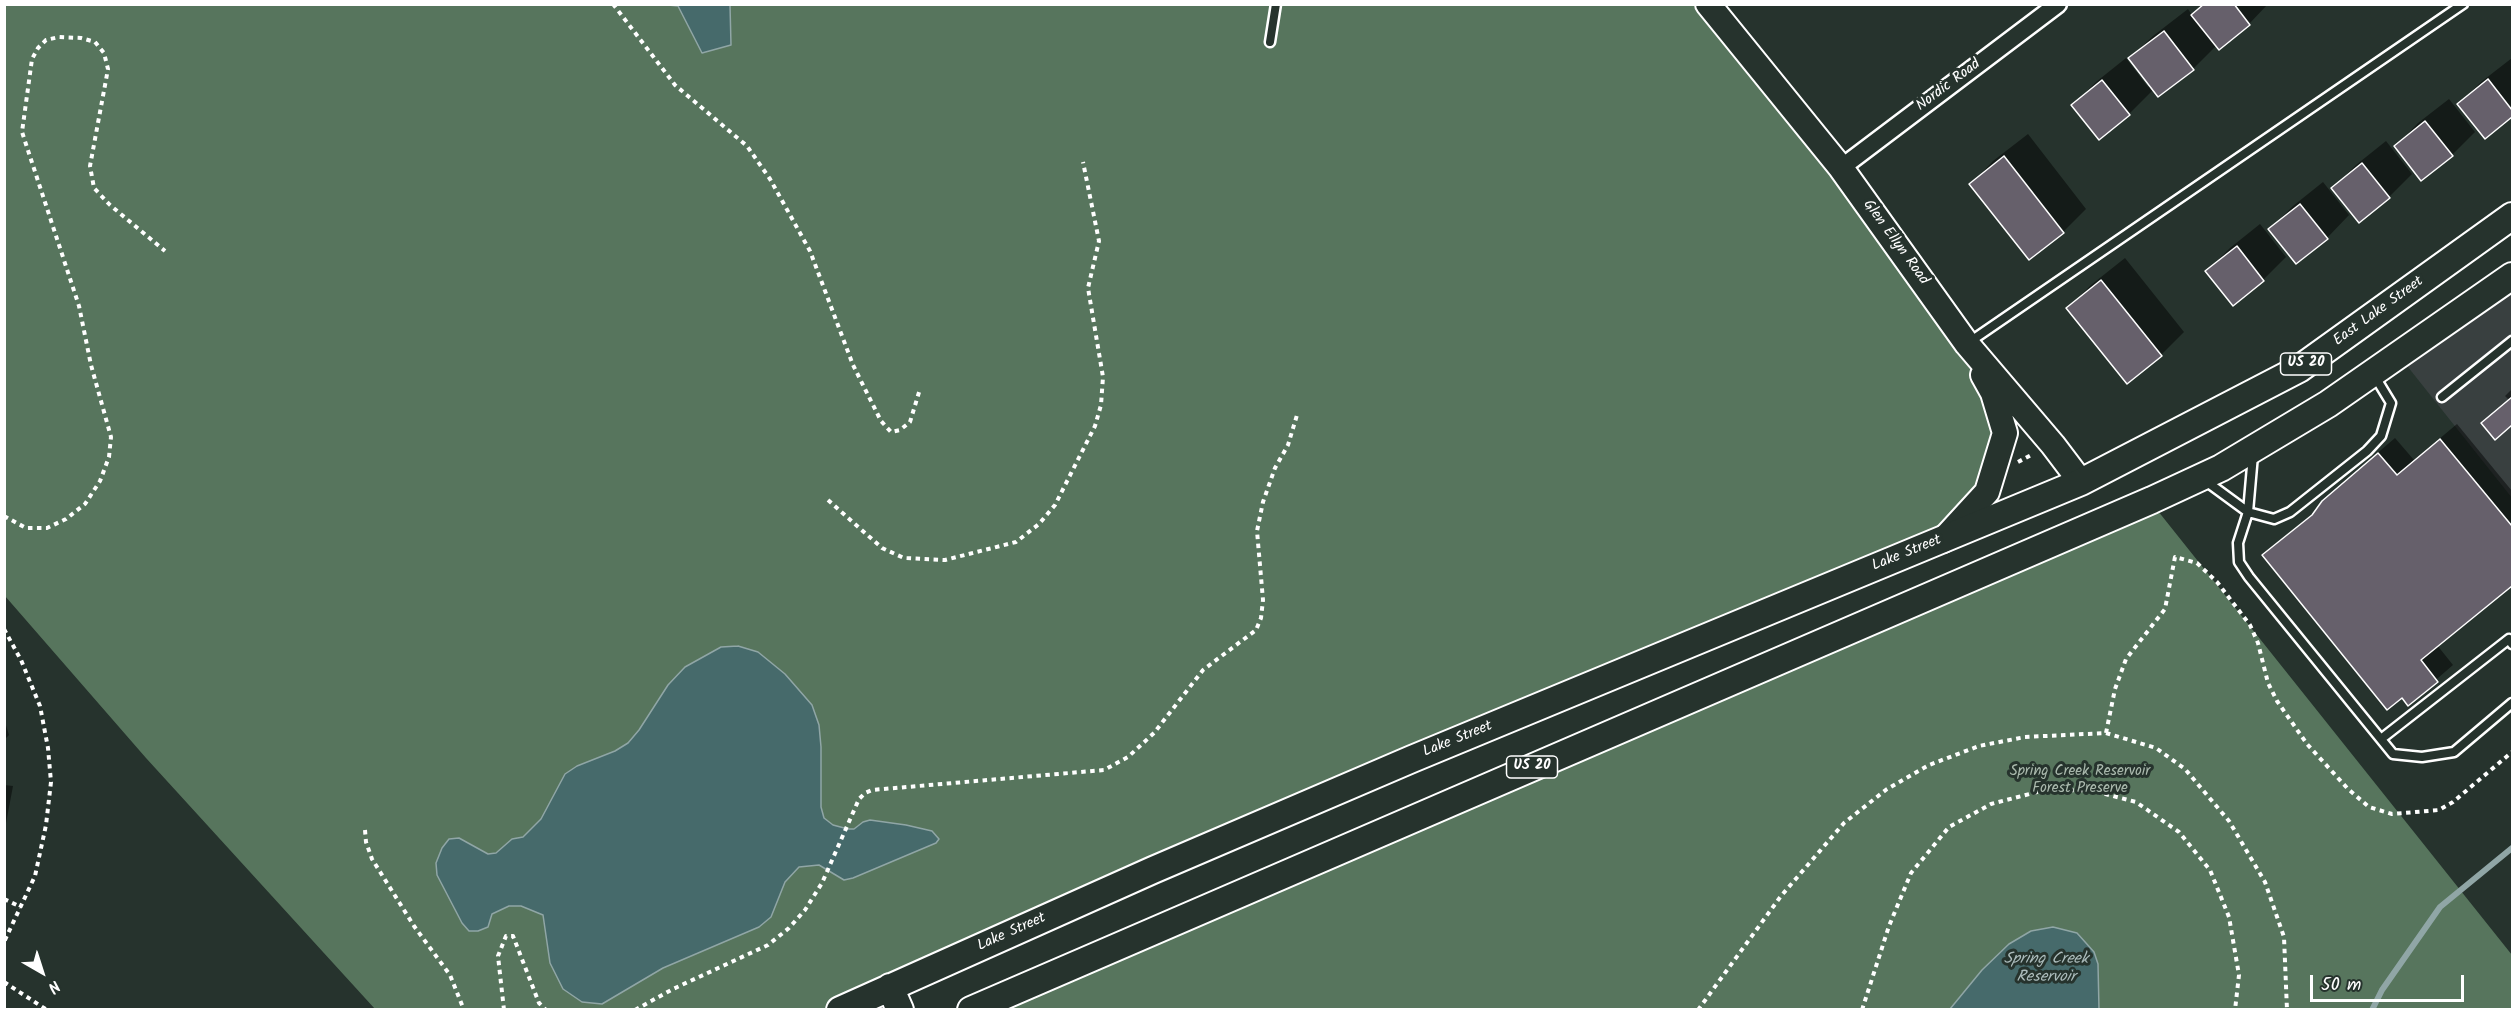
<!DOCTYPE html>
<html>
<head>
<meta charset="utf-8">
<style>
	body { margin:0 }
	#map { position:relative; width:2517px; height:1014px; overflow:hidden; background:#26332d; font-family:Kalam,sans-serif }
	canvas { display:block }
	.frame { position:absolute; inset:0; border:6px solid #fff; pointer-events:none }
	.north { position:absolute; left:12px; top:942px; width:60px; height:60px; -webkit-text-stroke:4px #26332d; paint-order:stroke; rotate:141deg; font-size:16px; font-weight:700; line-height:24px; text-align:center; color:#fff }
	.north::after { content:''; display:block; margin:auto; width:21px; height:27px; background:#fff; clip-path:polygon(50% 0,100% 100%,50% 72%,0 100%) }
	.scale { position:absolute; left:2310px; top:975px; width:154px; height:27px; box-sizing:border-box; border:3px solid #fff; border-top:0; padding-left:8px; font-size:18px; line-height:21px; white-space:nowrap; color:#fff; -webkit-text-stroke:4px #26332d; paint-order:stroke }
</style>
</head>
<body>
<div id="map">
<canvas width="2517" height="1014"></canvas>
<div class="frame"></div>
<div class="north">N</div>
<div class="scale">50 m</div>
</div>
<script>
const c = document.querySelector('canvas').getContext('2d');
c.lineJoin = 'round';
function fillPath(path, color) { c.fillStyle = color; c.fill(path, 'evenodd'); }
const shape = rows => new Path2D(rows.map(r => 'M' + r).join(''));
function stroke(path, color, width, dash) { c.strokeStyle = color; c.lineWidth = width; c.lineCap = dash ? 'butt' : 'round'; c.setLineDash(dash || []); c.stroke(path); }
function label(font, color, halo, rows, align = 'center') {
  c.font = font + ' Kalam,sans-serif'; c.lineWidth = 6; c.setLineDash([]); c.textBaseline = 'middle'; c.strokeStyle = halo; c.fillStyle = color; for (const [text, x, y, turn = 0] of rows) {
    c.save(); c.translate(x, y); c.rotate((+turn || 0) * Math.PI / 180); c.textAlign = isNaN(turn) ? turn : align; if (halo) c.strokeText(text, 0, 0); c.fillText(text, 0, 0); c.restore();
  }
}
fillPath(shape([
	[2512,285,2512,498,2404,362]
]), '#394040');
fillPath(shape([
	[4,5,1698,5,1833,174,1960,351,1980,386,1992,424,1990,453,1975,489,1938,530,887,981,826,1009,375,1009,146,758,5,596],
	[2150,501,2512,955,2512,1010,979,1010]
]), '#57755d');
const water = shape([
	[668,5,730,5,731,45,702,53,678,6,668,5],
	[738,646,758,652,785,674,812,705,819,725,821,747,821,807,824,818,833,825,848,829,854,829,863,822,870,820,906,825,932,831,939,839,936,843,853,878,844,880,819,865,799,867,785,882,771,917,759,927,663,968,602,1004,582,1002,563,989,550,963,543,915,521,906,509,906,492,914,488,927,478,931,469,931,462,923,437,875,436,863,442,848,449,839,459,838,488,854,496,853,512,839,523,837,541,819,565,774,577,766,615,751,628,743,639,730,668,685,685,667,721,647,738,646],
	[2053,927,2077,933,2094,952,2098,964,2099,1009,1950,1009,1982,970,2009,944,2031,931,2053,927]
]);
fillPath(water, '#466a6b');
stroke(water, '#90a6a6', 1.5);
fillPath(shape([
	[2203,4,2268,4,2249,24,2219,48,2217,45,2193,69,2159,95,2154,89,2129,114,2099,138,2073,105,2096,82,2126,58,2148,87,2151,85,2130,58,2153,36,2188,9,2192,15],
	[2512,58,2512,115,2485,137,2459,104,2481,82],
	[2449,99,2475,132,2452,155,2396,146,2418,123],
	[2028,134,2086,209,2063,232,2029,258,1971,184,1993,161],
	[2386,141,2412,174,2389,197,2359,221,2333,188,2356,165],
	[2323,182,2349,215,2327,238,2270,229,2293,206],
	[2260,224,2286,257,2263,280,2233,304,2207,271,2230,248],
	[2125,258,2184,332,2161,355,2068,308,2091,285],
	[2512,389,2512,423,2495,438,2509,400,2505,396],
	[2457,424,2512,491,2512,584,2437,645,2453,665,2408,704,2264,556,2319,509,2340,485,2395,438,2414,460],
	[4,719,9,735,4,740],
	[4,785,13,786,4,834]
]), '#0007');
stroke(shape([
	[2372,1010,2382,990,2440,907,2512,848]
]), '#90a6a6', 6);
const building = shape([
	[2204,4,2234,4,2250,25,2219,50,2191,15,2204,4],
	[2164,31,2194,70,2158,97,2128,58,2164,31],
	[2488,79,2512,110,2512,117,2485,139,2457,104,2488,79],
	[2102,80,2130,115,2099,140,2071,105,2102,80],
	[2425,121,2453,156,2421,181,2394,146,2425,121],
	[2004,156,2064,233,2029,260,1969,184,2004,156],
	[2362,163,2390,198,2359,223,2331,188,2362,163],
	[2300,204,2328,239,2296,264,2268,229,2300,204],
	[2237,246,2264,281,2233,306,2205,271,2237,246],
	[2101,280,2162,356,2127,384,2066,308,2101,280],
	[2512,397,2512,425,2495,440,2481,423,2512,397],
	[2440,439,2512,526,2512,586,2421,660,2438,682,2408,706,2402,698,2387,710,2262,555,2312,515,2322,501,2378,453,2397,475,2440,439]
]);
fillPath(building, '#66606b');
stroke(building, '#fff', 1.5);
const lane = shape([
	[1270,42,1276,4],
	[1968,343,2463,4],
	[2374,375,2391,403,2381,436,2367,451,2290,512,2274,519,2248,512,2238,543,2239,562,2249,577,2393,754,2422,757,2454,752,2512,703],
	[2442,397,2512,341],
	[2203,479,2248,512,2253,455],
	[2381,739,2509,639,2512,644]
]);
const street = shape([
	[1841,168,2058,4]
]);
const secondary = shape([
	[1708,4,1841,168,1967,344,2053,445,2081,482],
	[1943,540,1987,492,2005,433,1993,393,1983,375]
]);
const primary = shape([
	[890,987,900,1010],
	[840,1010,1153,870,1412,759,2081,482,2299,369,2512,216],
	[971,1010,2152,500,2221,468,2328,404,2512,276]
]);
stroke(lane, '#fff', 13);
stroke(street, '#fff', 21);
stroke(secondary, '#fff', 28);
stroke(primary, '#fff', 30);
stroke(shape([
	[613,4,675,85,747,146,770,179,810,251,853,365,881,421,891,432,900,430,910,422,920,389],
	[2018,462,2033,454],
	[828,500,882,548,904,558,945,560,1016,542,1039,524,1055,505,1095,426,1101,405,1103,377,1088,288,1099,241,1083,162],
	[4,516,26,528,47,528,66,519,85,504,100,481,109,457,111,437,91,365,79,306,22,132,32,59,38,48,46,40,59,37,81,38,95,42,104,53,108,69,90,166,94,188,110,205,165,251],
	[4,629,21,660,40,706,48,748,51,782,46,825,35,876,4,942],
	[2106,733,2115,689,2126,659,2165,609,2175,557,2197,563,2217,582,2250,625,2258,643,2268,683,2277,701,2307,744,2348,789,2369,807,2392,814,2439,810,2453,802,2512,752],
	[365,830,366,842,372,859,414,926,450,975,464,1010],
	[4,899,21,907],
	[4,982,47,1010],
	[504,1010,498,956,506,936,513,936,539,1003,546,1010],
	[635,1010,673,989,768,945,789,928,805,910,822,883,859,799,865,793,872,790,1104,770,1128,757,1154,733,1203,670,1256,630,1261,618,1263,600,1257,531,1263,502,1275,468,1288,445,1297,415],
	[1698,1010,1781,896,1844,823,1887,789,1929,765,1979,746,2025,737,2106,733,2156,748,2185,769,2229,821,2265,882,2284,937,2287,1010],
	[1862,1010,1889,926,1911,873,1949,827,1991,804,2041,791,2090,790,2136,802,2179,832,2210,870,2229,917,2239,975,2235,1010]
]), '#fff', 4, [4.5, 4.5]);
stroke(lane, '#26332d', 8);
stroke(street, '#26332d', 16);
stroke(secondary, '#26332d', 24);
stroke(primary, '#26332d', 26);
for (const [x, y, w] of [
	[2306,364,51],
	[1532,767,51]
]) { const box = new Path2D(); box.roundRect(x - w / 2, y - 11, w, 22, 4.5); c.fillStyle = '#26332d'; c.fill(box); stroke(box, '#fff', 1.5); }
label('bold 14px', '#fff', null, [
	["US 20",2306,364],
	["US 20",1532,767]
]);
label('15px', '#fff', '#26332d', [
	["Nordic Road",1949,86,-37],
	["Glen Ellyn Road",1895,243,54],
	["East Lake Street",2379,312,-36],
	["Lake Street",1907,554,-22],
	["Lake Street",1458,740,-22],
	["Lake Street",1012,933,-24]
]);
label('15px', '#abbaae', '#26332d', [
	["Spring Creek Reservoir",2080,772],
	["Forest Preserve",2080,789]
]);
label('italic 16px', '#acbcbc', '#26332d', [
	["Spring Creek",2046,960],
	["Reservoir",2046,978]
]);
</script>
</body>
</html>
